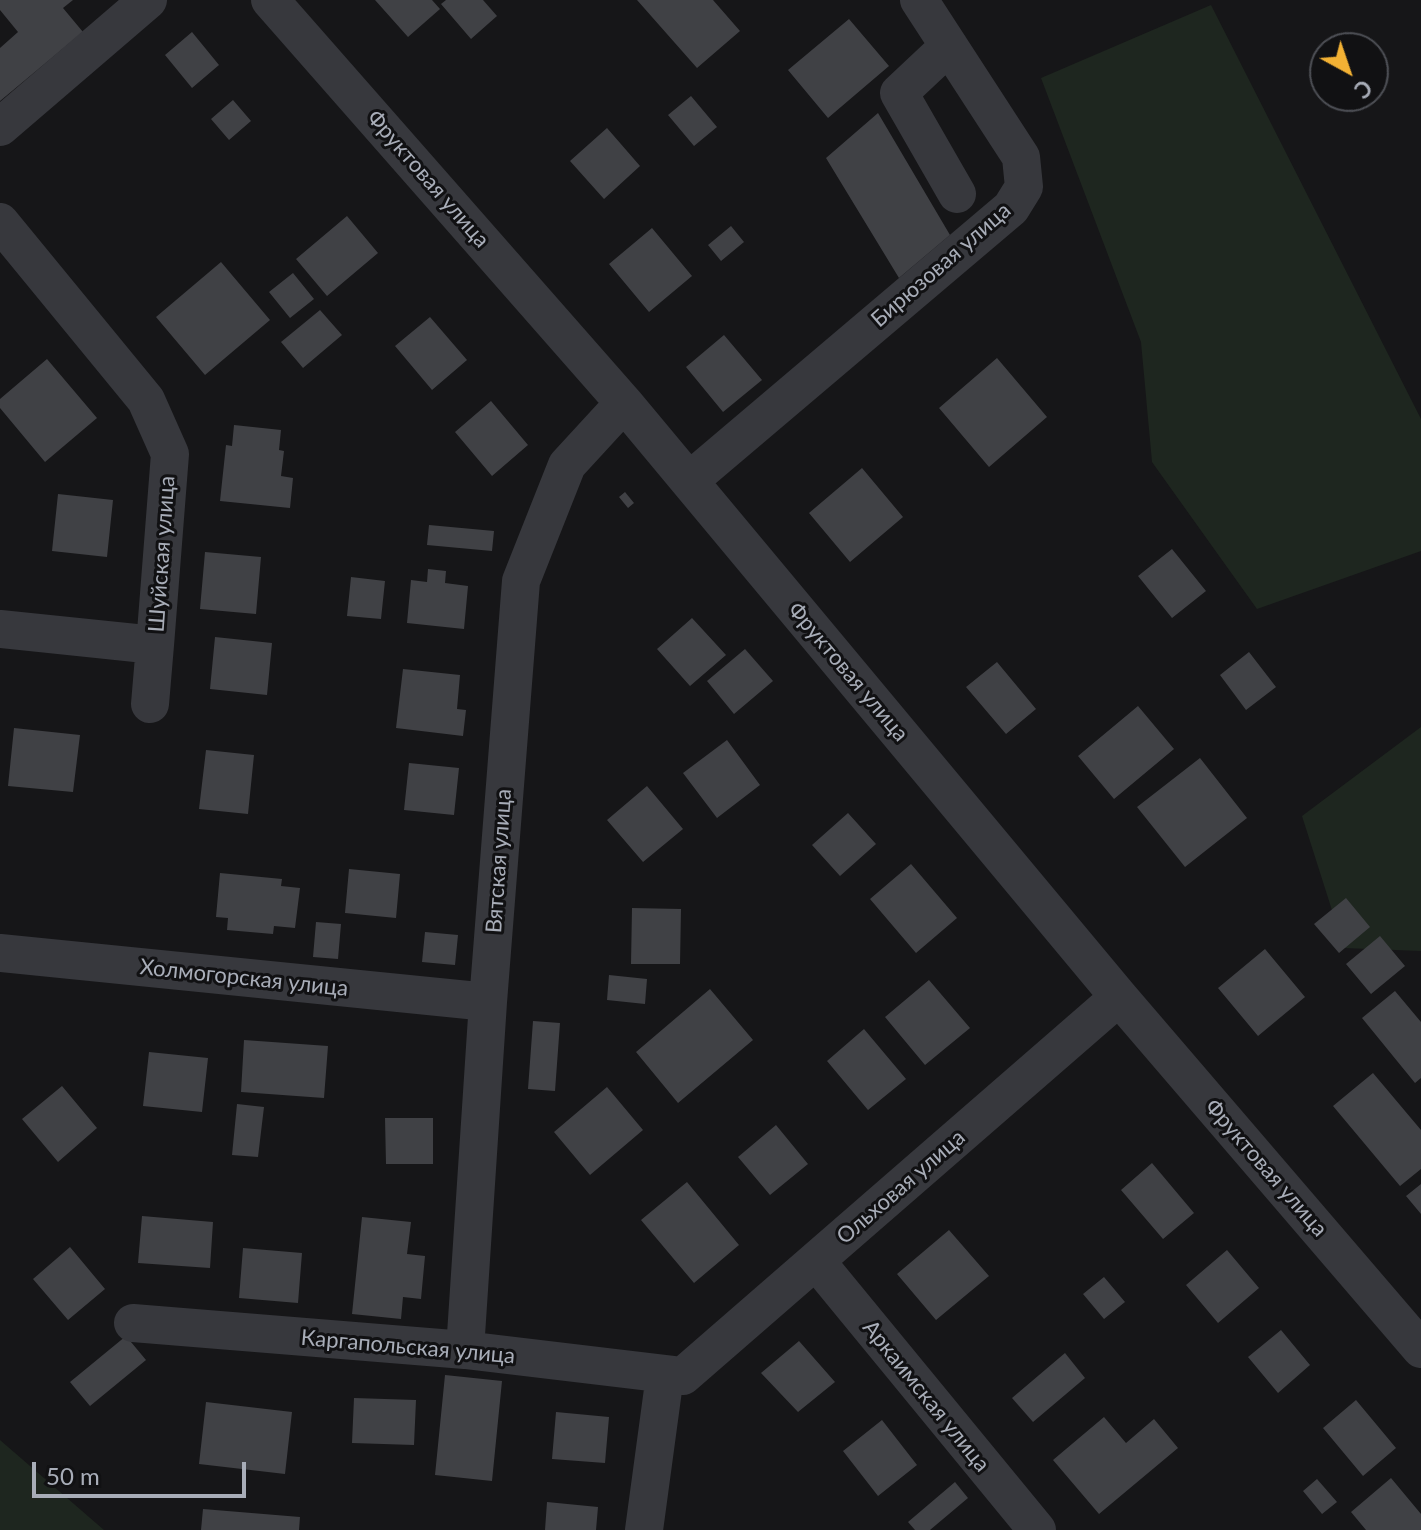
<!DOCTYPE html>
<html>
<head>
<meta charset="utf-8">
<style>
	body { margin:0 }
	#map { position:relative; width:1421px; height:1530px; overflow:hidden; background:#161618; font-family:Lato,sans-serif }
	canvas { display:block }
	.north { position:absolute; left:1309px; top:32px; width:80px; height:80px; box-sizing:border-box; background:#111113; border:2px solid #4d4f55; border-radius:50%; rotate:140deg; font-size:22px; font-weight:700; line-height:32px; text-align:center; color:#a8adb8 }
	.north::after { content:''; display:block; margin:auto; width:28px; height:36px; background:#f2b134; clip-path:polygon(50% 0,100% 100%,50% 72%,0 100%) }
	.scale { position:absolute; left:32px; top:1462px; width:214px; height:36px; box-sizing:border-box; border:4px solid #a8adb8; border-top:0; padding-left:10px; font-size:24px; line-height:28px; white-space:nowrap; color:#a8adb8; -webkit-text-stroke:6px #111113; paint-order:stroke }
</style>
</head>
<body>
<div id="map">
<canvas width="1421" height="1530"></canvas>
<div class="north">С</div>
<div class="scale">50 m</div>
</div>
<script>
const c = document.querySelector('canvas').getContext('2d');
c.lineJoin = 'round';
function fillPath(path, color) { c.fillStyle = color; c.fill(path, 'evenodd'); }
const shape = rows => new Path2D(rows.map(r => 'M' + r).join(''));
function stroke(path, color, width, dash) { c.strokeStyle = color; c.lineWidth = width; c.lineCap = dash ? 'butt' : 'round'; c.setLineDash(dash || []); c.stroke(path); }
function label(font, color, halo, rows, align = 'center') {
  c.font = font + ' Lato,sans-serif'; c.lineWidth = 6; c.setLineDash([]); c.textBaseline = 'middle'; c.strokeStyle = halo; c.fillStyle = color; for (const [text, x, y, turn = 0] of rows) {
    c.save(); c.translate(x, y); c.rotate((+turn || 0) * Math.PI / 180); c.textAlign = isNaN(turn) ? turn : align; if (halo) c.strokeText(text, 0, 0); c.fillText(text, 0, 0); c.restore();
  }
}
fillPath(shape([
	[1211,5,1421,419,1421,551,1257,609,1152,462,1141,342,1041,78],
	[1421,727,1421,951,1344,948,1302,816],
	[0,1440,104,1530,0,1530]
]), '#1e261f');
fillPath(shape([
	[0,0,73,0,63,8,83,32,0,101,0,48,18,32,0,10],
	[375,0,432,0,440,9,408,37],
	[446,0,483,0,497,16,471,39,441,4],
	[637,0,713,0,740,31,697,68],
	[849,19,889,66,828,118,788,70],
	[192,32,219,65,192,88,165,55],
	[691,96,717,127,694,146,668,115],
	[233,100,251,121,229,140,211,119],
	[878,113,950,235,899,278,826,158],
	[607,128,640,166,604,199,570,161],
	[347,216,378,253,327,296,296,259],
	[731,226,744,242,721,261,708,245],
	[652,228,692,276,649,312,609,264],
	[221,262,270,320,205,375,156,317],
	[293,273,314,299,290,318,269,292],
	[320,310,342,335,303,368,281,342],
	[430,317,467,360,432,390,395,346],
	[724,335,762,380,723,412,686,367],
	[997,358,1047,417,989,467,939,408],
	[47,359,97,418,45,462,0,408,0,399],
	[491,401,528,445,492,476,455,432],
	[234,425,281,430,279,450,284,451,281,476,293,478,290,508,220,501,226,445,232,446],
	[862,468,903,517,850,562,809,513],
	[625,492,634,503,628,508,619,497],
	[58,494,113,500,107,557,52,551],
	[429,525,494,531,492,551,427,545],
	[1172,549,1206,591,1172,618,1138,576],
	[205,552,261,557,256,614,200,609],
	[428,569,446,571,445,583,468,586,464,629,407,623,411,580,427,582],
	[351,577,385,581,381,619,347,616],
	[692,618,726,655,690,686,657,649],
	[215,637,272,643,267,695,210,689],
	[745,649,773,681,734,714,707,681],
	[1249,652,1276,687,1246,710,1220,675],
	[997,662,1036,709,1006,734,966,687],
	[403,669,460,675,457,709,466,710,463,736,396,728],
	[1138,706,1174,749,1114,799,1078,756],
	[14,728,80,735,73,792,8,786],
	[727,740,760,785,717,818,683,773],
	[206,750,254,755,248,814,199,809],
	[1200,758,1247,818,1185,867,1137,807],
	[409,763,459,768,454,815,404,810],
	[647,786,683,829,643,862,607,820],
	[848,813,876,844,840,876,812,845],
	[911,864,957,918,916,953,870,899],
	[349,869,400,874,396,918,345,913],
	[220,873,282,879,281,886,300,888,295,928,274,926,273,934,227,930,228,918,216,917],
	[1346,898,1370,927,1339,953,1314,924],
	[632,908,681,909,680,964,631,964],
	[316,922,341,924,338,959,313,957],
	[425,932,458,935,455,965,422,962],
	[1380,936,1405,966,1371,994,1346,964],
	[1265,949,1305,997,1258,1036,1218,988],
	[609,975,647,979,645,1004,607,1000],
	[929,980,970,1028,925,1065,885,1017],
	[710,989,753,1040,678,1103,636,1052],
	[1395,991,1421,1022,1421,1078,1415,1083,1362,1018],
	[533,1021,560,1023,555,1091,528,1089],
	[864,1029,906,1079,868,1110,827,1061],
	[244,1040,328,1046,324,1098,241,1092],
	[149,1052,208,1058,202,1112,143,1106],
	[1373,1073,1421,1130,1421,1169,1400,1186,1333,1106],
	[62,1086,97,1128,58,1162,22,1119],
	[607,1087,643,1130,590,1175,554,1132],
	[237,1104,264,1107,258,1157,232,1155],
	[385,1118,433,1118,433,1164,386,1164],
	[776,1125,808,1164,770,1195,738,1157],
	[1152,1163,1194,1213,1163,1239,1121,1190],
	[687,1182,739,1245,694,1283,641,1220],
	[1421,1184,1421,1214,1406,1196],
	[142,1216,213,1222,210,1268,138,1263],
	[362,1217,411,1222,407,1254,425,1256,421,1299,403,1297,401,1319,352,1314],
	[949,1230,989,1276,936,1320,897,1274],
	[70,1247,105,1289,68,1320,33,1279],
	[243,1248,302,1253,298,1303,239,1298],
	[1227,1250,1259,1288,1218,1323,1186,1285],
	[1104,1277,1125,1302,1104,1319,1083,1294],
	[1281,1330,1310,1365,1278,1393,1248,1357],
	[126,1336,146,1360,90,1406,70,1382],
	[799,1341,835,1382,798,1412,761,1373],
	[1065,1353,1085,1378,1033,1422,1012,1398],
	[445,1375,502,1381,492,1481,435,1475],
	[354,1398,416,1400,414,1445,352,1443],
	[1356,1400,1396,1448,1363,1476,1323,1428],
	[206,1402,292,1412,285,1474,199,1464],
	[556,1412,609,1417,605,1463,552,1459],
	[1104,1417,1126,1443,1154,1419,1178,1448,1099,1514,1053,1460],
	[882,1420,917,1465,878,1496,843,1451],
	[1391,1478,1421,1514,1421,1530,1366,1530,1351,1512],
	[1317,1479,1337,1502,1322,1514,1303,1491],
	[955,1482,968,1498,930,1530,915,1530,908,1522],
	[547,1502,598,1507,596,1530,545,1530],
	[203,1509,300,1517,299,1530,201,1530]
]), '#404145');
stroke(shape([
	[270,0,624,403,1119,997,1421,1349],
	[949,46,899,93,957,194],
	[0,127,148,0],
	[0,222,146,400,170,454,155,645,0,629],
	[689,481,1011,208,1024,187,1021,157,919,0],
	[150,704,155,645],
	[0,953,488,1002],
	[816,1261,1037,1530],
	[133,1323,465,1350,683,1376,1119,997],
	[465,1350,488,1002,521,581,567,465,624,403],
	[644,1530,665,1375]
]), '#37383d', 38);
label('22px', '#a8adb8', '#111113', [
	["Фруктовая улица",428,179,49],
	["Бирюзовая улица",941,265,-41],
	["Шуйская улица",162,554,-86],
	["Фруктовая улица",848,672,50],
	["Вятская улица",499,861,-86],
	["Холмогорская улица",244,978,6],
	["Фруктовая улица",1266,1168,49],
	["Ольховая улица",901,1187,-41],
	["Каргапольская улица",408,1347,5],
	["Аркаимская улица",926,1396,51]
]);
</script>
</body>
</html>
